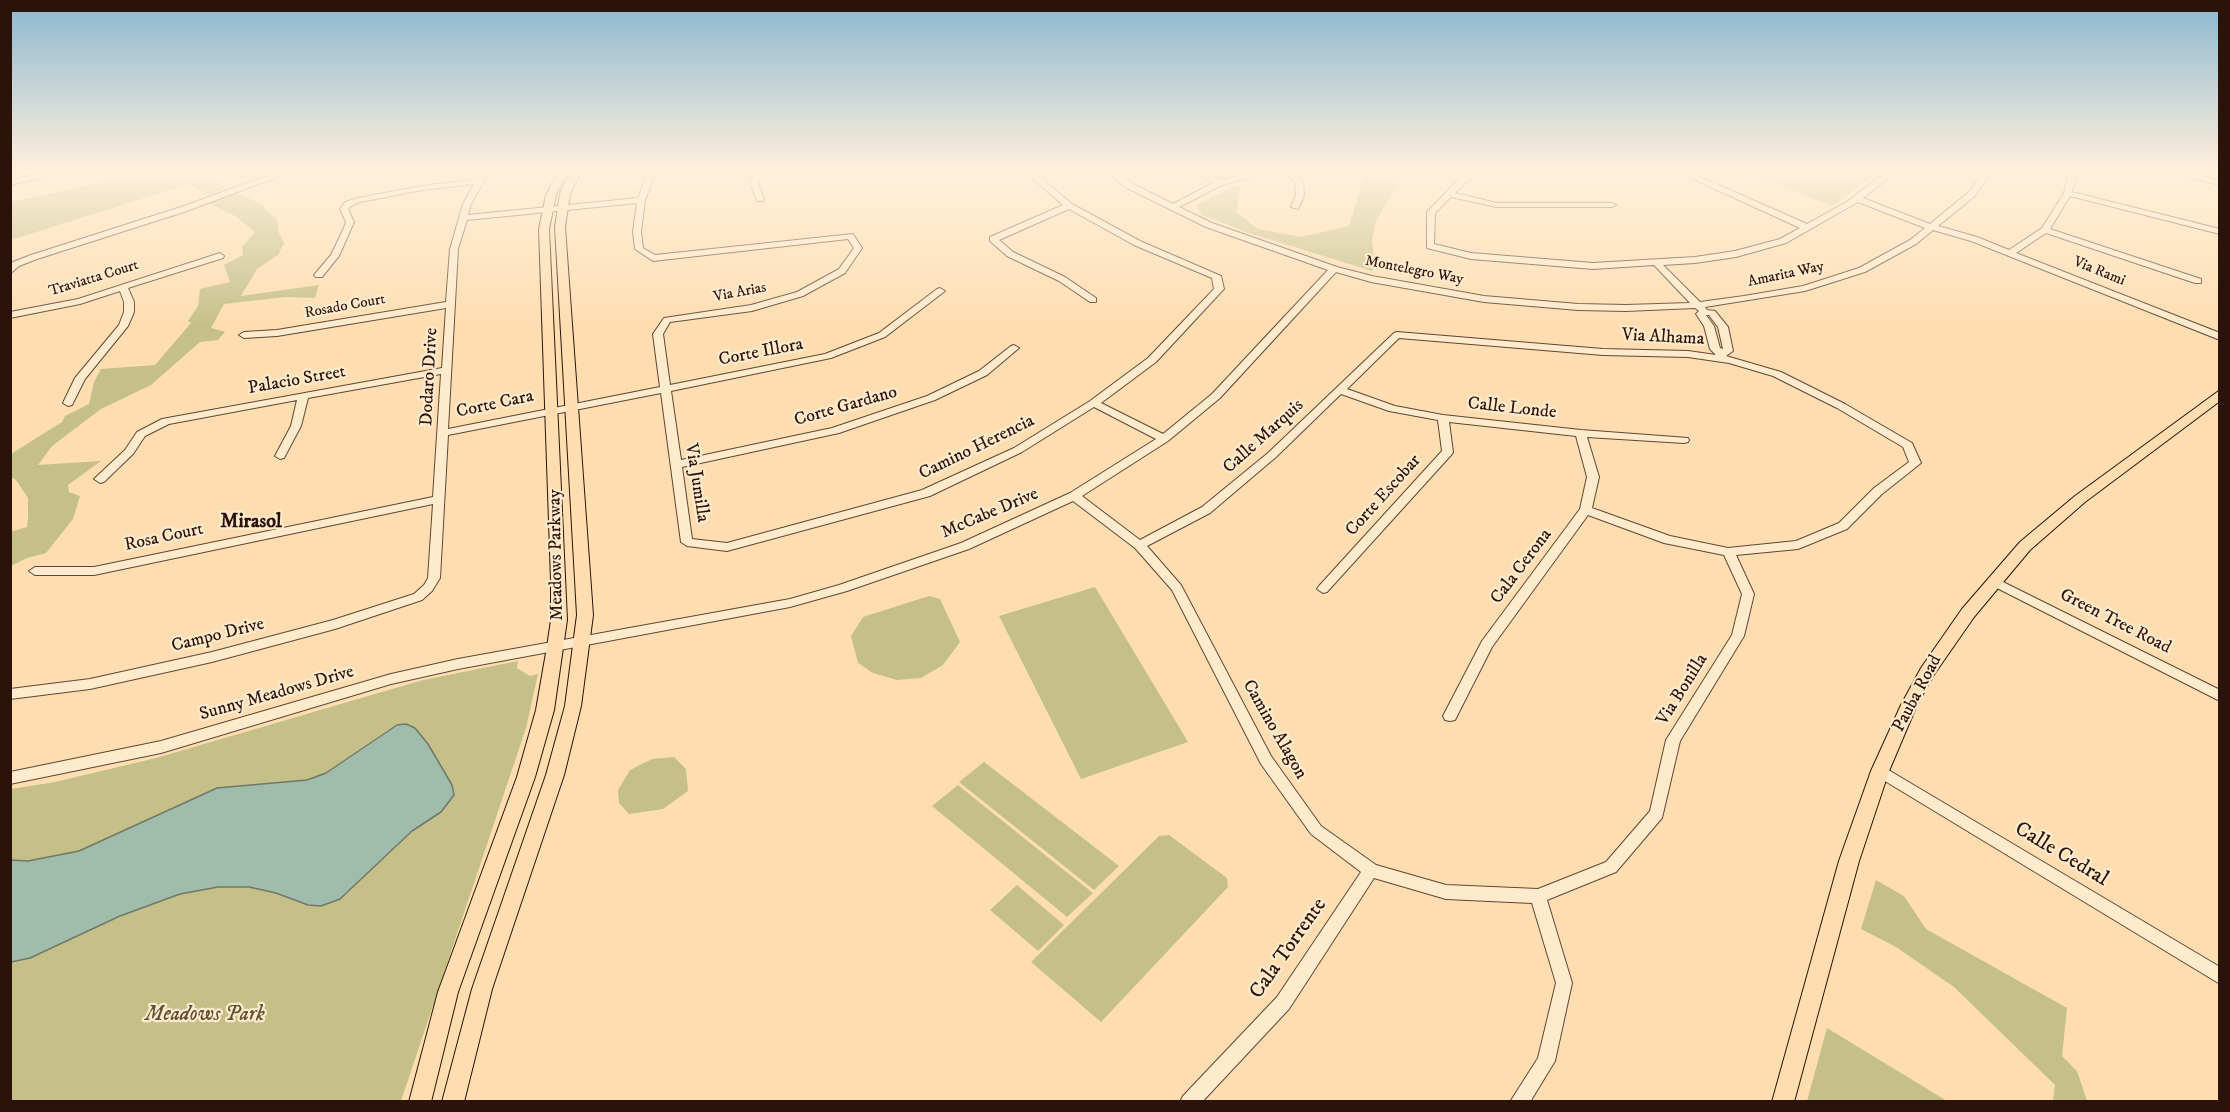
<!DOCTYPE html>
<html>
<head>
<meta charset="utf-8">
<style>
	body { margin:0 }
	#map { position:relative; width:2230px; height:1112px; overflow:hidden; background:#fedeb1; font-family:"IM FELL DW Pica",serif }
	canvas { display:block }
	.frame { position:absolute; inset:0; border:12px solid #2b130a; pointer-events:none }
</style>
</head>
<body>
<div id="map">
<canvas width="2230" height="1112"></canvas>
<div class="frame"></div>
</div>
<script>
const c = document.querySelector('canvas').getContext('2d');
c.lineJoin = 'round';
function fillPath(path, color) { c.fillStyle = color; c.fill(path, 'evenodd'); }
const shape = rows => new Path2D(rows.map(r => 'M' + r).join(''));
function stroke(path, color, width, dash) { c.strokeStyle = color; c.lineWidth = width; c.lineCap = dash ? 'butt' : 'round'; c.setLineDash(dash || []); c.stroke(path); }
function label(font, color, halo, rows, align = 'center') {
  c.font = font + ' "IM FELL DW Pica",serif'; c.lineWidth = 4.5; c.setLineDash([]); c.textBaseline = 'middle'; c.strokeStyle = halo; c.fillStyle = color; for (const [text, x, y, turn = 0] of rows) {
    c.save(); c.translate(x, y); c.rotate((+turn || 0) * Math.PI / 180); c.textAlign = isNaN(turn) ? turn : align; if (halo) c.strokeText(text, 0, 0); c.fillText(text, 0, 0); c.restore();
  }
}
fillPath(shape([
	[150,172,219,172,209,177,228,188,209,195,189,184,11,240,11,202],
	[1371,172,1412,172,1399,182,1376,221,1372,240,1375,267,1372,271,1246,232,1200,214,1202,212,1198,210,1196,205,1237,185,1241,186,1236,212,1258,229,1301,237,1349,226,1362,183],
	[1746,172,1818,172,1848,179,1866,172,1877,174,1832,206],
	[237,192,264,206,263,208,277,220,279,233,284,243,278,255,257,269,241,296,319,285,315,298,286,297,224,304,211,328,225,332,218,340,200,342,151,385,101,409,52,446,38,465,101,461,68,485,69,492,80,496,73,519,46,553,27,558,11,566,10,532,27,527,28,518,28,498,16,480,11,477,11,454,62,422,65,416,89,404,94,382,101,369,155,365,191,323,188,321,198,306,200,289,230,282,224,265,243,255,242,247,255,232,235,216,208,203],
	[1095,587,1188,742,1081,779,999,616],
	[929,596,940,599,960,642,943,665,921,678,897,680,873,673,858,663,851,636,863,617],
	[518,661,517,668,530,676,538,674,526,728,401,1101,11,1102,11,962,30,958,120,916,180,894,218,887,249,887,276,893,340,899,412,831,441,812,452,785,428,744,388,730,326,773,307,780,217,788,79,851,28,861,11,860,11,789,55,782,156,758,423,680],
	[674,757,686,769,688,791,663,809,629,814,619,803,618,790,630,770,652,759],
	[984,762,1027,795,1119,866,1094,890,959,782],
	[958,785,1045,855,1093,893,1067,917,932,806],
	[1169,835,1227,878,1228,887,1101,1022,1031,962,1159,836],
	[1876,880,1904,896,1926,929,2067,1008,2062,1056,2077,1071,2087,1101,2053,1101,2055,1085,1954,987,1896,947,1861,929],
	[1017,885,1064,925,1038,951,990,910],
	[1827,1028,1947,1101,1807,1101]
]), '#c4c088');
const water = shape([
	[406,724,415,728,428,744,452,785,454,795,441,812,412,831,340,899,321,906,308,905,276,893,249,887,218,887,180,894,120,916,30,958,11,962,11,860,28,861,79,851,217,788,307,780,326,773,397,725,406,724]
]);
fillPath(water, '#a0bcab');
stroke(water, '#71786b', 1.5);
const minor = shape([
	[48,172,64,172,10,185,10,180,48,172],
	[278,172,290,172,187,211,37,259,19,266,10,274,10,265,13,262,31,255,181,207,278,172],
	[481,172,489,172,471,204,468,215,638,198,648,172,656,172,645,200,641,232,643,248,655,255,853,234,862,248,845,273,803,296,752,311,670,322,663,334,670,385,825,354,879,333,937,289,940,288,945,291,885,337,831,358,671,391,681,460,832,428,927,396,979,371,1011,346,1014,345,1019,348,987,375,935,400,839,433,682,467,692,539,727,543,922,490,1014,448,1090,401,1148,358,1214,289,1212,278,1134,245,1069,209,999,240,1013,252,1065,277,1096,298,1096,302,1090,302,1059,281,1007,256,990,241,990,237,1063,205,1025,172,1064,172,1040,177,1072,204,1140,241,1221,276,1224,289,1222,291,1156,362,1101,403,1163,434,1212,394,1328,270,1206,227,1127,188,1106,172,1116,172,1133,184,1173,204,1213,183,1194,172,1205,172,1220,180,1252,172,1267,172,1222,185,1179,207,1212,223,1337,267,1372,276,1484,296,1578,304,1626,305,1690,303,1654,265,1593,269,1471,259,1427,248,1427,212,1462,176,1471,172,1482,172,1468,180,1455,193,1497,203,1612,203,1616,205,1612,207,1497,207,1451,197,1435,213,1434,244,1471,253,1593,263,1695,257,1735,251,1780,239,1800,228,1678,172,1689,172,1807,224,1848,201,1886,172,1896,172,1863,198,1930,224,1969,192,1983,172,1991,172,1975,196,1938,226,1977,237,2009,250,2042,228,2064,193,2069,172,2077,172,2072,192,2220,229,2220,234,2070,196,2050,229,2201,279,2201,283,2195,283,2046,233,2016,253,2220,333,2220,340,1971,241,1933,230,1916,244,1865,272,1805,291,1705,307,1707,310,1715,311,1728,327,1733,351,1726,356,1781,372,1845,404,1912,443,1921,463,1882,494,1847,529,1798,549,1736,555,1754,594,1744,636,1680,741,1662,818,1616,872,1547,900,1572,983,1555,1061,1530,1102,1510,1102,1538,1058,1556,983,1532,903,1446,899,1374,878,1289,1009,1202,1102,1180,1102,1183,1096,1277,997,1361,872,1311,834,1261,764,1172,590,1135,548,1073,501,969,549,847,591,790,607,458,669,391,684,161,753,10,784,10,772,161,741,391,674,458,659,790,599,839,585,961,543,1070,493,1156,439,1094,407,1022,452,930,496,727,551,687,546,681,542,661,393,448,435,440,578,432,591,422,600,335,629,212,662,90,689,10,699,10,689,90,679,212,652,333,620,414,594,424,585,428,578,433,504,94,575,35,575,29,571,35,567,94,567,433,497,441,374,308,398,301,426,284,458,280,459,275,456,291,426,297,400,169,424,145,436,133,454,104,482,100,483,94,479,125,450,137,432,162,419,442,368,446,308,277,336,244,338,239,335,244,332,277,330,446,302,450,249,463,204,474,184,422,190,360,202,351,206,348,209,354,222,339,256,322,277,316,277,314,275,331,255,343,230,346,222,340,209,345,202,358,198,422,186,477,179,481,172],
	[1858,202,1925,228,1910,240,1859,268,1803,286,1744,296,1700,302,1663,265,1695,263,1736,257,1786,243,1858,202],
	[637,203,633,232,635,249,653,261,848,239,854,248,839,269,797,292,751,305,664,318,653,334,660,387,448,429,458,249,467,220,637,203],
	[1336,272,1371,282,1484,302,1578,310,1626,311,1695,308,1699,311,1696,314,1704,326,1710,349,1716,355,1688,351,1603,349,1397,332,1394,333,1268,453,1202,507,1140,540,1082,496,1168,441,1220,398,1336,272],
	[1706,315,1709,315,1718,327,1723,349,1720,348,1714,326,1706,315],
	[1399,338,1603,355,1688,357,1729,363,1773,376,1837,408,1903,447,1909,462,1874,488,1839,523,1796,541,1728,548,1670,536,1592,508,1599,477,1587,437,1684,443,1688,442,1689,440,1688,438,1581,430,1443,415,1395,406,1347,389,1399,338],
	[1341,394,1389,411,1438,420,1442,451,1319,586,1317,589,1323,593,1327,592,1452,454,1453,452,1449,422,1576,436,1587,477,1580,509,1482,641,1443,716,1445,720,1450,721,1455,720,1492,647,1588,515,1664,543,1724,555,1742,594,1732,635,1666,740,1650,811,1606,862,1538,889,1446,885,1376,865,1321,826,1271,756,1181,585,1147,546,1210,513,1276,457,1341,394],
	[753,172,761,172,758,183,764,199,763,201,757,201,750,183,753,172],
	[878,172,888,172,884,174,878,172],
	[1286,172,1295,172,1303,182,1304,195,1298,209,1291,207,1296,195,1295,182,1286,172],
	[2167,172,2183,172,2220,180,2220,185,2167,172],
	[220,253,224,256,223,258,128,288,134,302,134,312,128,326,85,379,72,405,68,406,63,403,75,378,119,325,124,312,124,302,120,291,80,304,10,318,10,312,78,299,220,253],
	[1993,577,2220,690,2220,701,1989,584,1987,581,1989,578,1993,577],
	[1880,765,2220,967,2220,984,1875,775,1873,771,1875,767,1880,765]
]);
const major = shape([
	[558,172,568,172,556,195,549,229,567,620,554,710,535,777,458,992,431,1102,409,1102,438,992,517,777,536,710,547,647,551,620,551,581,539,229,546,195,558,172],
	[571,172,581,172,570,194,565,227,593,615,581,706,564,775,492,989,464,1102,442,1102,472,989,546,775,565,706,577,615,555,227,560,194,571,172],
	[2220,390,2220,401,2085,502,2030,550,1974,617,1933,676,1917,705,1889,771,1859,861,1794,1102,1772,1102,1839,861,1871,771,1901,705,1921,668,1962,609,2020,542,2075,496,2220,390]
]);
stroke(minor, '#604634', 2);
stroke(major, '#2b130a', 2);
fillPath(minor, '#feeacc');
fillPath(major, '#fedeb1');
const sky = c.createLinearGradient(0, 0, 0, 328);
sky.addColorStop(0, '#8bb7d0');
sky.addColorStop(0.52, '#fff0dc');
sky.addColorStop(1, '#fff0dc00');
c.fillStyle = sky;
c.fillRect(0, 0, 2230, 328);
label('15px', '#2b130a', '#feeacc', [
	["Montelegro Way",1414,271,11],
	["Via Rami",2099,272,22],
	["Amarita Way",1786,275,-12],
	["Traviatta Court",94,279,-17],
	["Via Arias",740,293,-11],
	["Rosado Court",345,307,-10]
]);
label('18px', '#2b130a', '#feeacc', [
	["Via Alhama",1663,338,3],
	["Corte Illora",761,353,-11],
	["Dodaro Drive",430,377,-87],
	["Palacio Street",297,381,-10],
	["Corte Cara",495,405,-12],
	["Corte Gardano",846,407,-16],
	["Calle Londe",1512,409,6],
	["Calle Marquis",1264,437,-42],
	["Camino Herencia",977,448,-26],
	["Via Jumilla",696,483,81],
	["Corte Escobar",1384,496,-48],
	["McCabe Drive",990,514,-23],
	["Rosa Court",164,538,-12],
	["Meadows Parkway",557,555,-91],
	["Cala Cerona",1522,567,-53],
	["Green Tree Road",2115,622,27],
	["Campo Drive",218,636,-14],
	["Via Bonilla",1683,690,-58],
	["Sunny Meadows Drive",277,694,-16],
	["Pauba Road",1918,694,-62],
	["Camino Alagon",1274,730,60]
]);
label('bold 20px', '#2b130a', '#feeacc', [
	["Mirasol",251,523]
]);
label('21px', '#2b130a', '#feeacc', [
	["Calle Cedral",2061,855,31],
	["Cala Torrente",1289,949,-55]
]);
label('italic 21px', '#615036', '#feeacc', [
	["Meadows Park",205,1016]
]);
</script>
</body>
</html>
